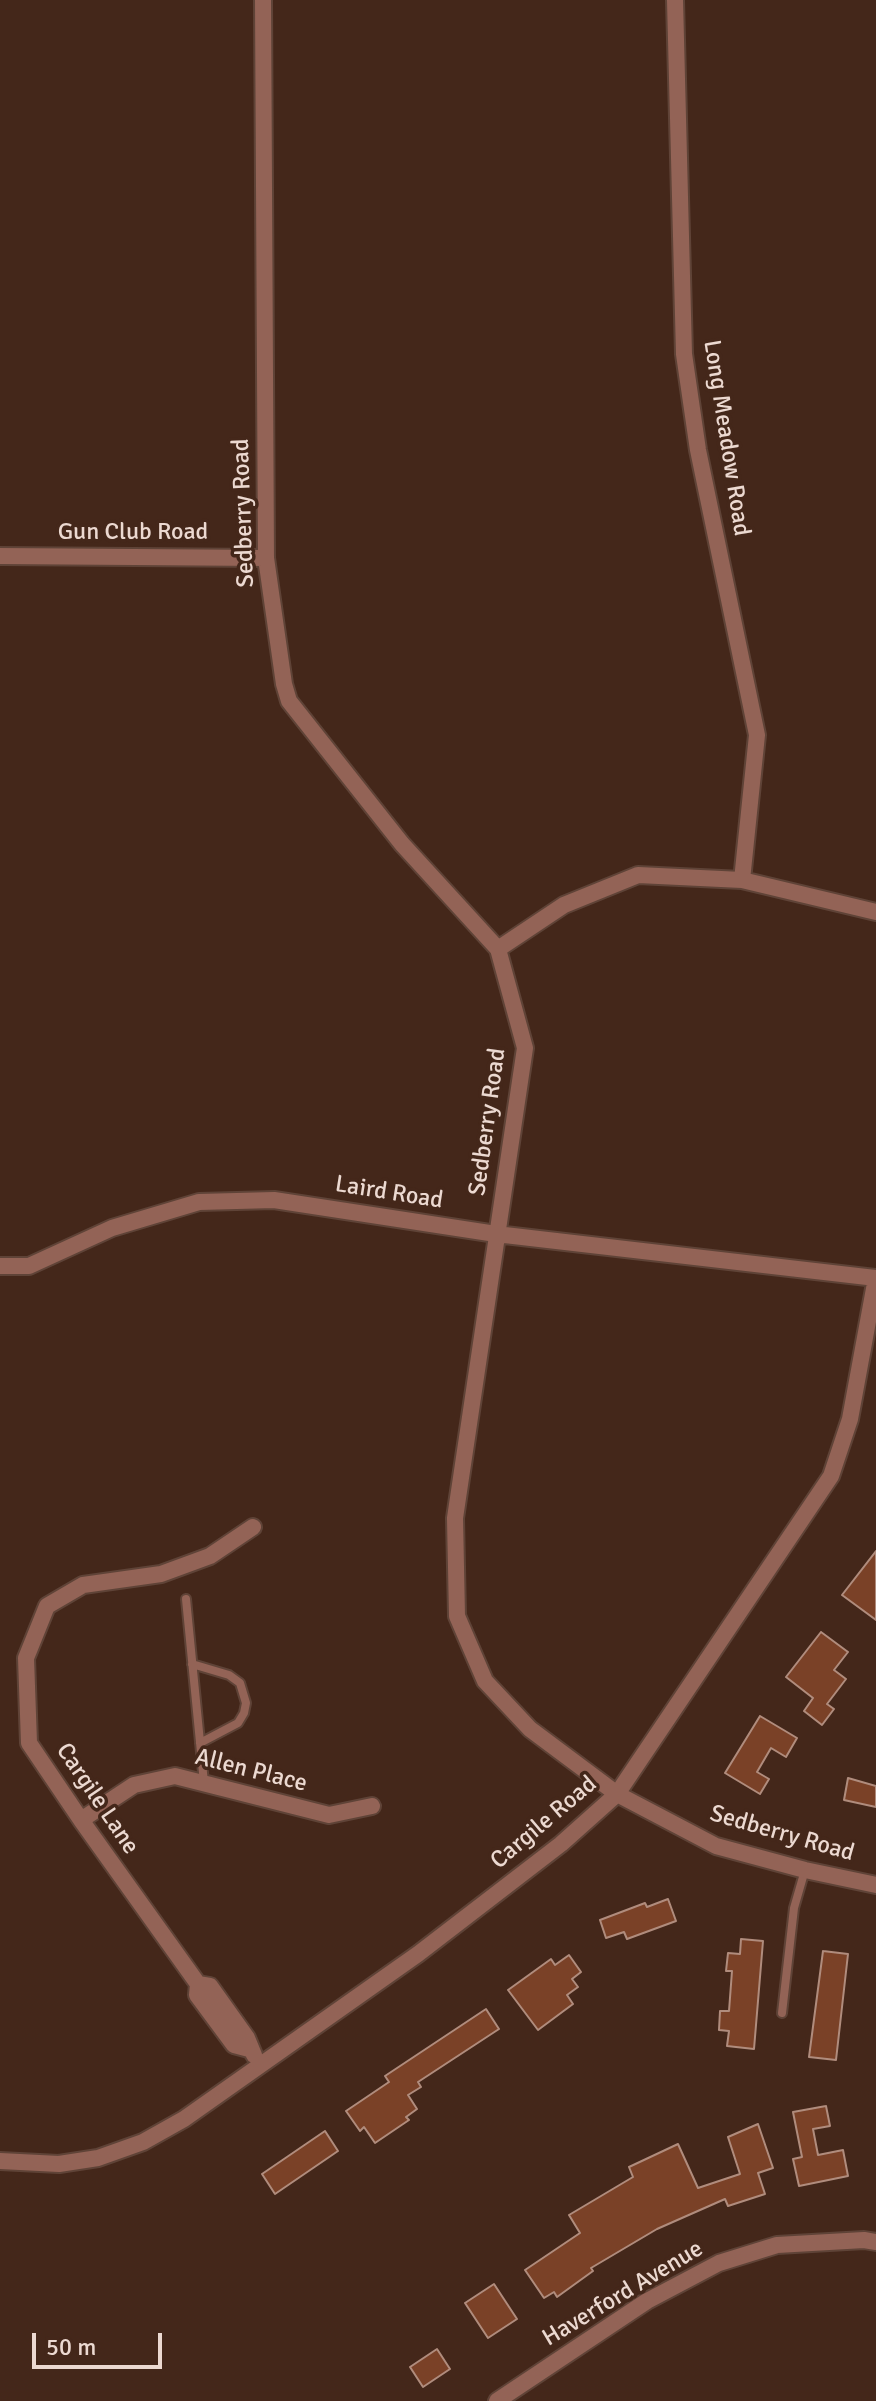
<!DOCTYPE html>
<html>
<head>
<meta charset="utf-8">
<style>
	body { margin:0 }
	#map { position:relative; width:876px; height:2401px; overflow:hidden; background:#44271a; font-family:Signika,sans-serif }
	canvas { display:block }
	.scale { position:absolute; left:32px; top:2333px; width:130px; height:36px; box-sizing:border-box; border:4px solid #ecd9d1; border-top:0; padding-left:10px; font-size:24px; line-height:28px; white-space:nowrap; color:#ecd9d1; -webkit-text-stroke:6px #44271a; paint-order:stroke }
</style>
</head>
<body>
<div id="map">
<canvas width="876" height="2401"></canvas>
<div class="scale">50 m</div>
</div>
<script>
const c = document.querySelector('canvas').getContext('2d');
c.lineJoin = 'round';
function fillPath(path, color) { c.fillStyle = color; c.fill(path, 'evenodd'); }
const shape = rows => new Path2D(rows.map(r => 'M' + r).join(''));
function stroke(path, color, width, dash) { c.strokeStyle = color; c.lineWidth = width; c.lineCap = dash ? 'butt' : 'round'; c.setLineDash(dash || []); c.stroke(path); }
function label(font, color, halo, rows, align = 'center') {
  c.font = font + ' Signika,sans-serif'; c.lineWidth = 7; c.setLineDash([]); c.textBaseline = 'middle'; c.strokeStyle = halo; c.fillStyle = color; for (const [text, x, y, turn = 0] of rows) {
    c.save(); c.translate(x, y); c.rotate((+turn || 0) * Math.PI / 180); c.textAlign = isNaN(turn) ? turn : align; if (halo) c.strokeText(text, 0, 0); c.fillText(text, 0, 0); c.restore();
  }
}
const building = shape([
	[876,1551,876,1620,842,1595,876,1551],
	[821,1632,848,1652,834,1670,846,1679,827,1704,834,1709,822,1725,804,1711,813,1698,786,1677,821,1632],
	[760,1716,797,1738,786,1757,771,1748,757,1772,769,1779,760,1794,725,1773,760,1716],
	[848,1778,876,1786,876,1807,844,1800,848,1778],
	[668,1899,676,1921,627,1939,624,1932,606,1938,600,1920,645,1903,647,1907,668,1899],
	[741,1939,763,1941,754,2049,727,2046,729,2031,719,2030,720,2011,729,2011,732,1971,726,1971,728,1953,740,1954,741,1939],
	[823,1951,848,1954,836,2060,809,2057,823,1951],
	[569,1955,581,1972,572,1979,578,1987,567,1995,573,2004,538,2030,508,1990,551,1959,555,1965,569,1955],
	[486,2009,499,2029,418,2082,421,2087,408,2095,417,2109,406,2117,409,2120,375,2143,364,2127,360,2131,346,2111,389,2082,385,2076,486,2009],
	[826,2106,830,2126,813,2129,818,2155,843,2150,848,2176,799,2186,793,2159,802,2157,793,2112,826,2106],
	[758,2124,773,2168,758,2173,765,2194,728,2206,725,2199,657,2229,591,2268,593,2271,557,2297,554,2292,544,2298,525,2270,580,2233,569,2215,633,2177,629,2167,678,2144,698,2188,740,2174,728,2137,758,2124],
	[325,2131,338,2151,275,2194,262,2174,325,2131],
	[494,2284,517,2319,488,2338,465,2303,494,2284],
	[437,2349,450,2369,423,2387,410,2367,437,2349]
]);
fillPath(building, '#7a4127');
stroke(building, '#b08c7d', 2);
const service = shape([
	[186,1599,204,1783],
	[192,1664,229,1675,240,1683,246,1703,244,1713,238,1723,200,1743],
	[782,2013,794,1908,805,1870]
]);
const minor = shape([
	[263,0,266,558,284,684,289,701,402,844,498,949,525,1048,455,1518,457,1616,485,1681,530,1729,617,1794,716,1846,805,1870,876,1885],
	[675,0,684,354,698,450,757,735,742,880],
	[0,556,266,558],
	[498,949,564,905,638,875,742,880,876,912],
	[0,1266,29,1266,112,1228,199,1202,274,1200,496,1234,876,1278],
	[81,1820,134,1785,175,1776,329,1815,372,1806],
	[198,1984,210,1986,247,2038,254,2055],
	[249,2049,234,2045,197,1995,198,1984,81,1820,29,1743,26,1658,47,1606,83,1585,161,1574,210,1556,253,1527],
	[0,2161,59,2164,98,2158,143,2142,184,2119,418,1954,561,1844,617,1794,831,1476,850,1419,876,1278],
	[497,2401,647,2301,719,2263,777,2245,864,2240,876,2242]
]);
stroke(service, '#5f4337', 12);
stroke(minor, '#5f4337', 20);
stroke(service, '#936356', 8);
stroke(minor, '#936356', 16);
label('24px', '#ecd9d1', '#44271a', [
	["Long Meadow Road",726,438,81],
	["Sedberry Road",244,513,-92],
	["Gun Club Road",133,533],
	["Sedberry Road",488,1122,-82],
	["Laird Road",389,1193,9],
	["Allen Place",251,1771,14],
	["Cargile Lane",97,1799,56],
	["Cargile Road",544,1823,-40],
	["Sedberry Road",782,1834,16],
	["Haverford Avenue",623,2294,-31]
]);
</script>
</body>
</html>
